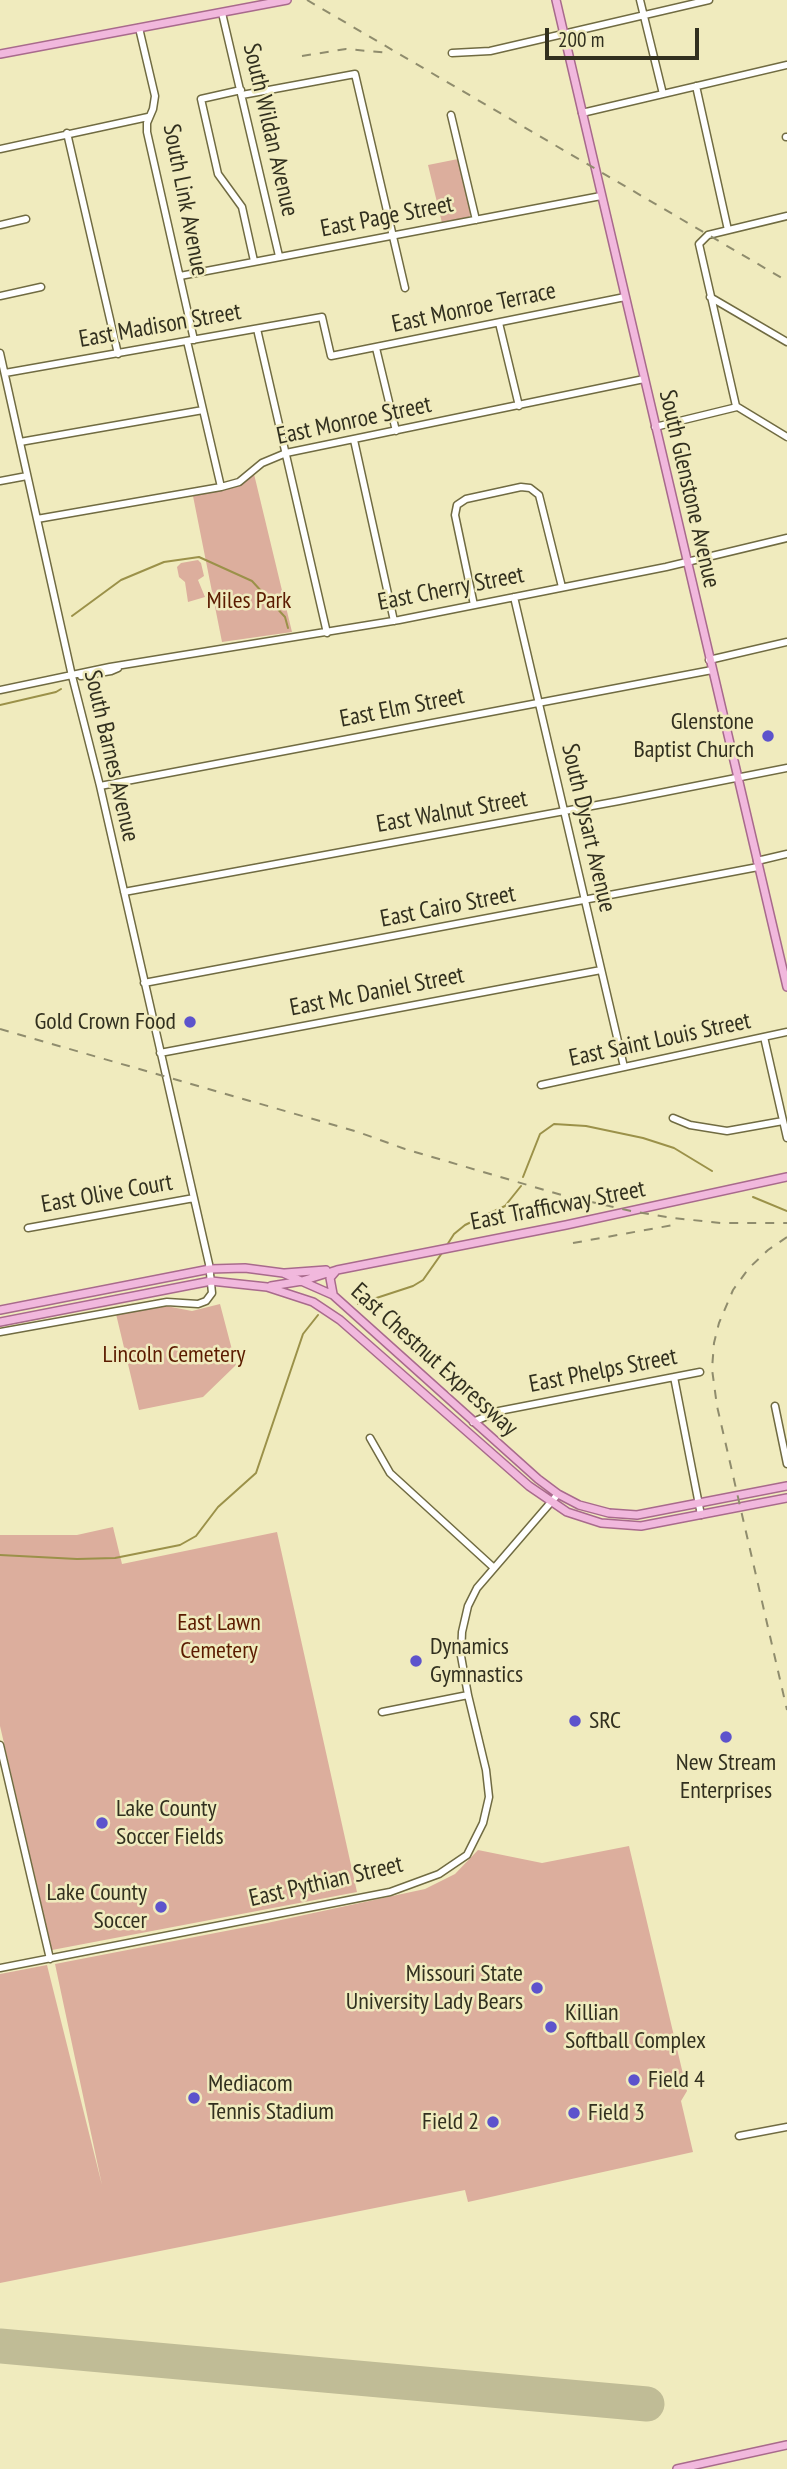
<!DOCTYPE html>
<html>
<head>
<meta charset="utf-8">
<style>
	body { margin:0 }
	#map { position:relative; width:787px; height:2469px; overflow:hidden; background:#f0ebbe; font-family:"PT Sans Narrow",sans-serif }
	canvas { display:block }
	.scale { position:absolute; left:545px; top:28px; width:154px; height:32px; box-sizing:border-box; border:4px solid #32301f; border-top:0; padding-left:9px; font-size:21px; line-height:24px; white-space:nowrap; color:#32301f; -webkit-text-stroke:5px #f0ebbe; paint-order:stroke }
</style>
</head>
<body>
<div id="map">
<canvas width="787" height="2469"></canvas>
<div class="scale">200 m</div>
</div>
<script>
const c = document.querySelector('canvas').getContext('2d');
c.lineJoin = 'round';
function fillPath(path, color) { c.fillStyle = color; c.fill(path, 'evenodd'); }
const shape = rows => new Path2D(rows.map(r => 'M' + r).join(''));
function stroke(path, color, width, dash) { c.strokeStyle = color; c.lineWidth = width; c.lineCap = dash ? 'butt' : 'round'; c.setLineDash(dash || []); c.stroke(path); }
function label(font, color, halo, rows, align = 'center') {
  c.font = font + ' "PT Sans Narrow",sans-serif'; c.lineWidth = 5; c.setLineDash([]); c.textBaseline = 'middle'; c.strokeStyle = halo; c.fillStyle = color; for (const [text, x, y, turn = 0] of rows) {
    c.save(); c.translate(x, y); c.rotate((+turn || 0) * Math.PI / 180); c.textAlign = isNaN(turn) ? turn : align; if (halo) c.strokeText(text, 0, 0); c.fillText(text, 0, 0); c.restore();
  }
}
fillPath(shape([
	[458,159,471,214,468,218,442,223,428,165],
	[254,474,292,632,222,642,193,496,235,486],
	[198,560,201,563,204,576,198,580,205,597,188,602,185,582,179,577,177,567,181,563],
	[220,1304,236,1365,203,1397,139,1410,116,1314,166,1306,192,1311],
	[113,1527,122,1564,277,1532,357,1892,52,1950,0,1726,0,1535,77,1535],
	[629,1846,687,2091,681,2101,693,2152,468,2202,465,2190,0,2283,0,1974,47,1965,102,2185,55,1964,267,1923,425,1889,455,1874,478,1850,542,1863]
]), '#dcae9d');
stroke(shape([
	[72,616,121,580,164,562,199,557,252,581,285,617,288,628],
	[0,705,56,692,61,689],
	[523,1177,540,1134,554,1124,586,1126,643,1138,674,1148,712,1171],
	[753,1197,787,1211],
	[447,1245,454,1234,465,1225,505,1206,521,1186],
	[358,1304,413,1286,423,1280,442,1253],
	[0,1555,77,1559,115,1558,180,1545,196,1536,218,1507,256,1473,303,1334,318,1315]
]), '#9b9149', 2);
stroke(shape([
	[0,2346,647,2404]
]), '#c0bc96', 35);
const minor = shape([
	[640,0,663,94],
	[222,13,279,256],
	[139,28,155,96,153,109,147,123,147,132,194,340],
	[452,53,490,51,709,0],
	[696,86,728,230],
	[241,90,201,99,218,174,242,207,254,261],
	[242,95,355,74,405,288],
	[582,113,787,65],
	[451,115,476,220],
	[67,133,118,354],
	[786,137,787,137],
	[0,149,148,117],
	[787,216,708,235,699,244,736,406,787,437],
	[0,225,26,219],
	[180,276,601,196],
	[0,296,41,287],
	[710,297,787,342],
	[499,323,519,406],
	[257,329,327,633],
	[187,341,221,487],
	[376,348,396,431],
	[0,353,72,676,100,786,209,1264,212,1293,206,1301,198,1304,167,1302,0,1332],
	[5,373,322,317,331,356,625,297],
	[655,427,737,407],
	[354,440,394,621],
	[20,442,203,410],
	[0,481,27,476],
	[37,519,221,487,239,482,262,463,286,453,644,379],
	[514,597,624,1067],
	[474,605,455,515,457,505,466,499,521,487,530,488,539,495,562,587],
	[709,660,787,642],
	[81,676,111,671,118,668],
	[0,690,110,667,399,620,666,567,787,538],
	[100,786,712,670],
	[757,861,787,854],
	[124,892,619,801,787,768],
	[144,983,758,867],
	[764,1037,787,1138],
	[160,1053,601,970],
	[541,1085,787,1032],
	[673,1118,690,1125,727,1131,783,1121],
	[28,1228,194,1198],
	[674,1377,701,1515],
	[775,1406,787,1464],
	[473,1422,499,1411,700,1372],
	[370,1438,390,1473,494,1568],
	[382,1712,468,1695],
	[0,1745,50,1959],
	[0,1968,390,1892,439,1874,467,1855,483,1823,489,1797,486,1770,468,1695,461,1656,462,1632,468,1606,477,1588,558,1494],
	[739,2136,787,2127]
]);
const major = shape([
	[556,0,787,987],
	[0,54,287,0],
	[285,1273,326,1270],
	[271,1286,302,1281,337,1270,566,1225,787,1177],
	[333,1294,330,1278,336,1271],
	[0,1310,210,1269,245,1268,283,1273,333,1295,538,1479,558,1494,579,1505,609,1513,637,1515,787,1486],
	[0,1322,211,1281,267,1287,313,1302,340,1320,529,1486,567,1512,601,1523,641,1526,787,1498],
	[677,2469,787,2445]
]);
stroke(minor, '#706b42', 9);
stroke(major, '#a86a8c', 10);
stroke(minor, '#fff', 6);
stroke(major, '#f1b8dd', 7);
stroke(shape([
	[307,0,787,281],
	[302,56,346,49,391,53],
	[0,1029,358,1132,405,1149,565,1196,631,1211,673,1218,721,1223,787,1223],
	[787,1237,768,1250,749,1268,733,1290,719,1323,714,1343,712,1369,717,1406,787,1710],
	[573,1243,679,1224]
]), '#8f8c6d', 2, [9, 9]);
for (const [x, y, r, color] of [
	[768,736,7,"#5d53cc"],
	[190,1022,7,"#5d53cc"],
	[416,1661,7,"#5d53cc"],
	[575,1721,7,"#5d53cc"],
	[726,1737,7,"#5d53cc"],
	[102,1823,7,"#5d53cc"],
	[161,1907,7,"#5d53cc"],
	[537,1988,7,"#5d53cc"],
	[551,2027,7,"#5d53cc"],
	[634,2080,7,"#5d53cc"],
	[194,2098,7,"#5d53cc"],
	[574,2113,7,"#5d53cc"],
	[493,2122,7,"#5d53cc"]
]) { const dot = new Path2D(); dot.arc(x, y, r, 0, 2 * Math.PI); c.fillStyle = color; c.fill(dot); stroke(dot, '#f0ebbe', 2.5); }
label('24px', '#32301f', '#f0ebbe', [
	["South Wildan Avenue",270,130,77],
	["South Link Avenue",185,200,79],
	["East Page Street",387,217,-11],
	["East Monroe Terrace",474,308,-12],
	["East Madison Street",160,326,-10],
	["East Monroe Street",354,421,-12],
	["South Glenstone Avenue",689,489,77],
	["East Cherry Street",451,589,-11],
	["East Elm Street",402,708,-11],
	["South Barnes Avenue",111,756,77],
	["East Walnut Street",452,812,-10],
	["South Dysart Avenue",588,828,77],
	["East Cairo Street",448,907,-11],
	["East Mc Daniel Street",377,992,-11],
	["East Saint Louis Street",660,1040,-12],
	["East Olive Court",107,1194,-10],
	["East Trafficway Street",558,1206,-11],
	["East Chestnut Expressway",434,1360,42],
	["East Phelps Street",603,1371,-11],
	["East Pythian Street",326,1882,-13]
]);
label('24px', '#5b1b00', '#f0ebbe', [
	["Miles Park",249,601],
	["Lincoln Cemetery",174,1355],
	["East Lawn",219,1623],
	["Cemetery",219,1651]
]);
label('24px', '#32301f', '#f0ebbe', [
	["Glenstone",754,722,"right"],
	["Baptist Church",754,750,"right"],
	["Gold Crown Food",176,1022,"right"],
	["Dynamics",430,1647],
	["Gymnastics",430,1675],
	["SRC",589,1721],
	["New Stream",726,1763,"center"],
	["Enterprises",726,1791,"center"],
	["Lake County",116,1809],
	["Soccer Fields",116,1837],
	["Lake County",147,1893,"right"],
	["Soccer",147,1921,"right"],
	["Missouri State",523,1974,"right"],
	["University Lady Bears",523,2002,"right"],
	["Killian",565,2013],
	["Softball Complex",565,2041],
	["Field 4",648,2080],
	["Mediacom",208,2084],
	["Tennis Stadium",208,2112],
	["Field 3",588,2113],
	["Field 2",479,2122,"right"]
], 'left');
</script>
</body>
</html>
